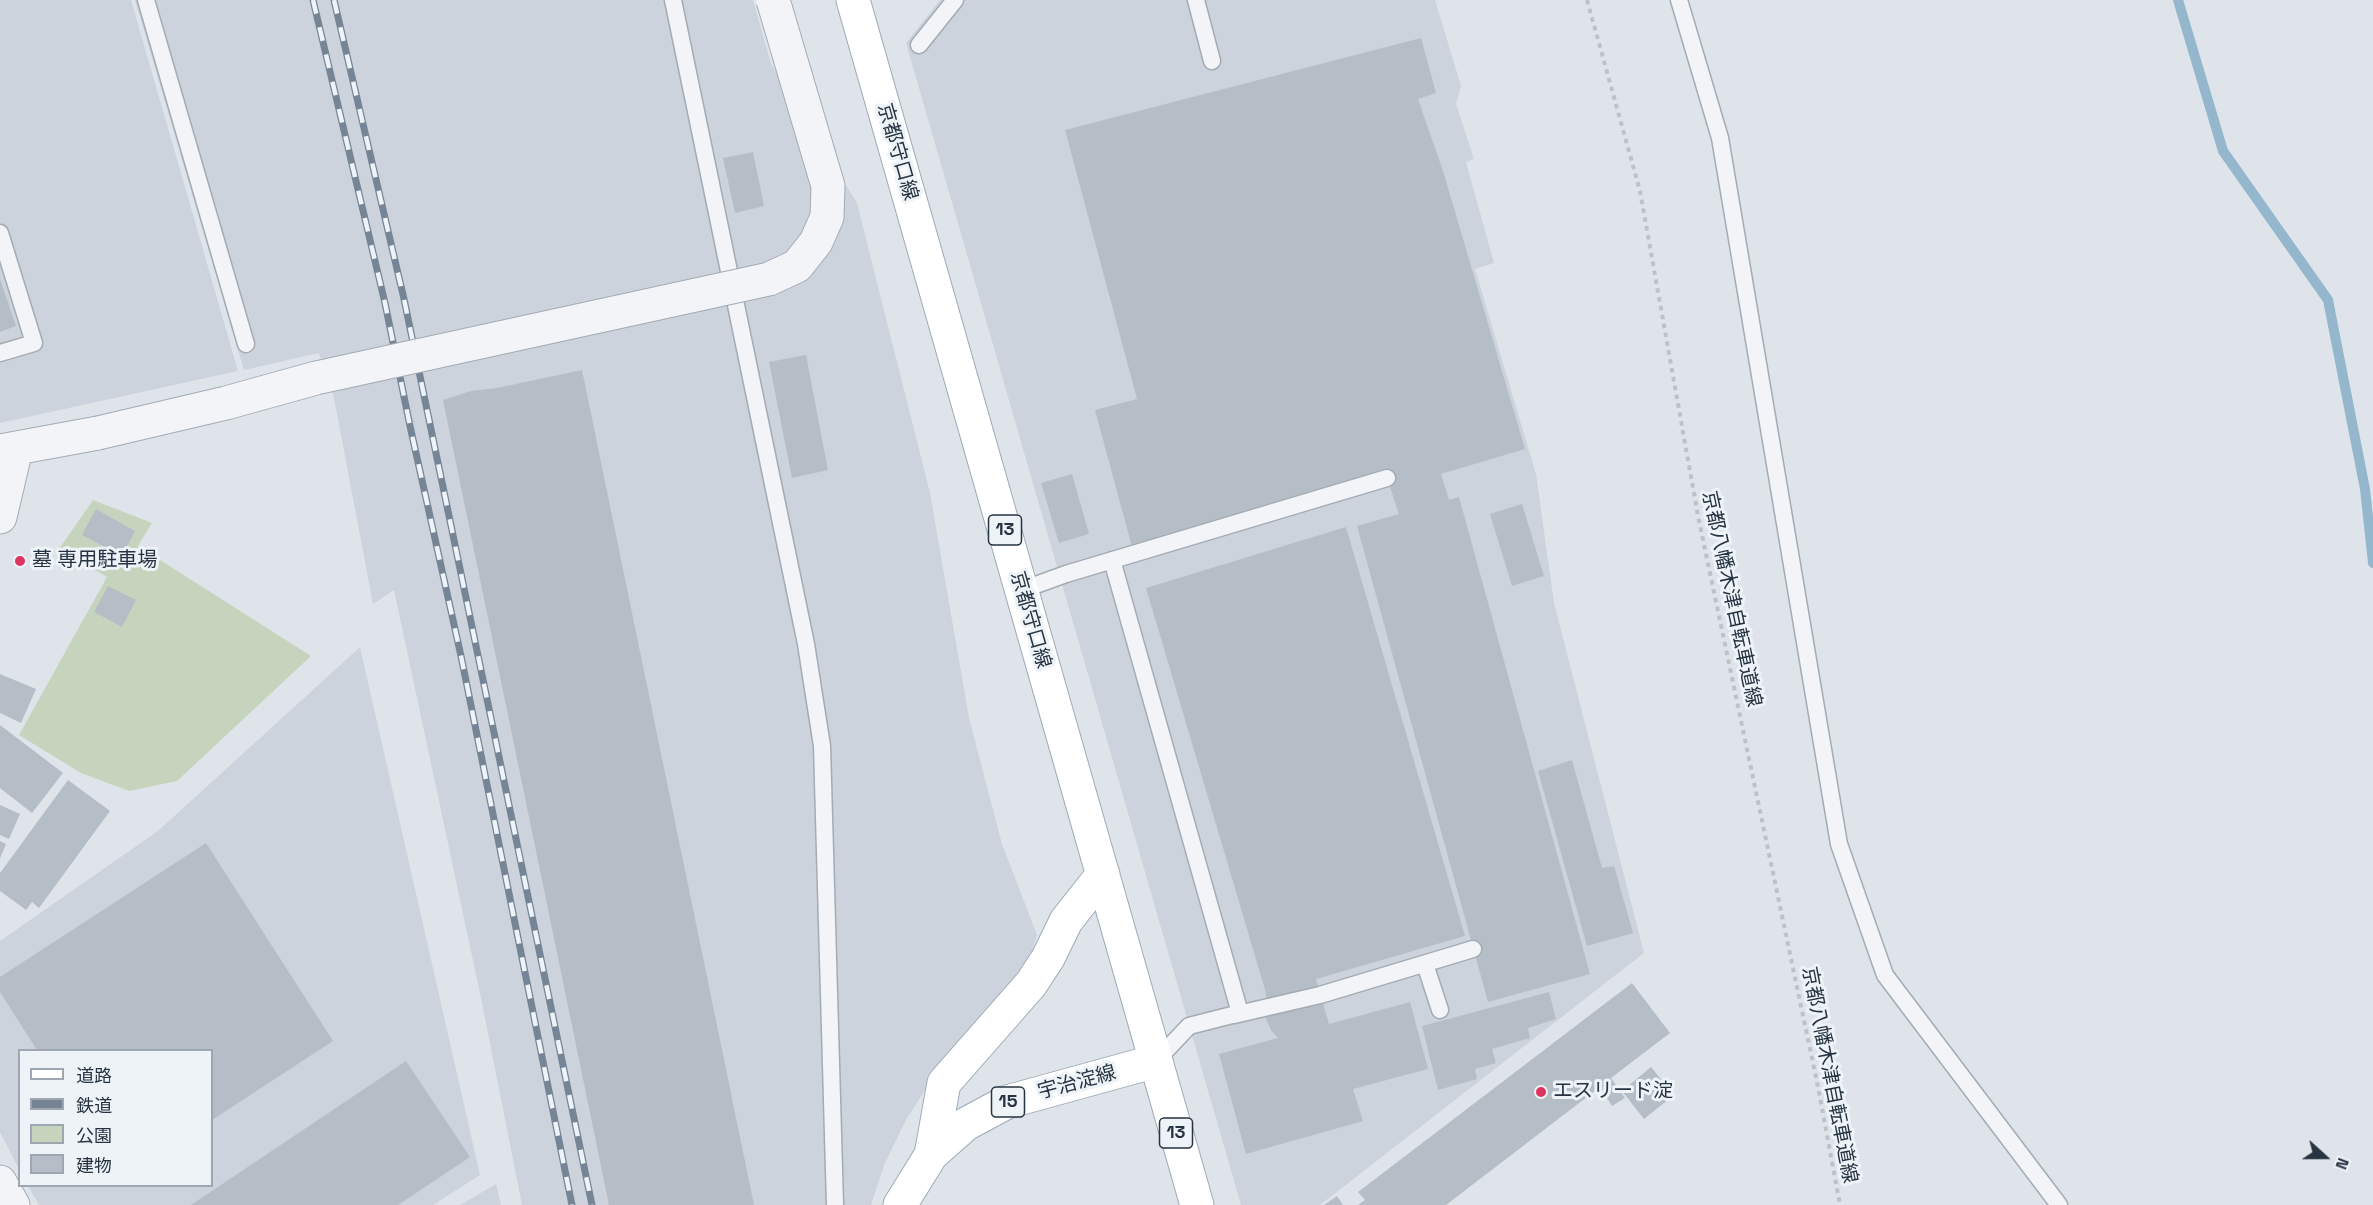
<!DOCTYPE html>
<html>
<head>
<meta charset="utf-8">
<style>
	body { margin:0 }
	#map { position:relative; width:2373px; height:1205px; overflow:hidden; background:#dee4ea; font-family:"Space Grotesk","Noto Sans JP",sans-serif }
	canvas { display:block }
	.legend { position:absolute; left:18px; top:1049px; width:195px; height:138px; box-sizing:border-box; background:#eef3f7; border:2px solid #9ea6af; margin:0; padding:8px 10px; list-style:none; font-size:18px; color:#263342 }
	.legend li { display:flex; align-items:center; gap:12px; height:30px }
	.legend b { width:30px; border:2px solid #9ea6af }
	.north { position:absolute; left:2295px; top:1127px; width:60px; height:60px; -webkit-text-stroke:4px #eef3f7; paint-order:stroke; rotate:111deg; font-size:16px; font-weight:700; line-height:24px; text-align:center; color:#263342 }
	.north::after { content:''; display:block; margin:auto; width:21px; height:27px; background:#263342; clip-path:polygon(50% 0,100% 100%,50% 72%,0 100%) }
</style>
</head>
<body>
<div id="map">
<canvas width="2373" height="1205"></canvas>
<ul class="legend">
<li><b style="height:8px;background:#fff"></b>道路</li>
<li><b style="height:8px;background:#768595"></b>鉄道</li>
<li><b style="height:16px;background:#c6d4be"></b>公園</li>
<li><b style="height:16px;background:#b5bec7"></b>建物</li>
</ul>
<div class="north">N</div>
</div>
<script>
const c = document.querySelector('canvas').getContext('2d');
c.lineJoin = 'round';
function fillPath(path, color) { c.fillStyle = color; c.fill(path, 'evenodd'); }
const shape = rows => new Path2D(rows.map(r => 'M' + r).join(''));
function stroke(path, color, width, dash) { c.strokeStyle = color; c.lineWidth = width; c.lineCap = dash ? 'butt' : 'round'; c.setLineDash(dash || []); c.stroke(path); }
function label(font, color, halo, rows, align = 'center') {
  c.font = font + ' "Space Grotesk","Noto Sans JP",sans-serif'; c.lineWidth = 6; c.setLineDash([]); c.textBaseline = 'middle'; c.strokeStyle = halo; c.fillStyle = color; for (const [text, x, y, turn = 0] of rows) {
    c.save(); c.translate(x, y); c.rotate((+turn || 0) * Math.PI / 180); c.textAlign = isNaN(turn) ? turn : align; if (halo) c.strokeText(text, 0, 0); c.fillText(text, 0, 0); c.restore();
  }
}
fillPath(shape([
	[0,0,131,0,238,371,0,423],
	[135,0,753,0,771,64,857,203,930,493,969,718,1002,844,1037,935,1027,967,945,1060,907,1118,884,1165,871,1205,522,1205,481,998,394,590,373,604,334,398,319,353,244,370],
	[940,0,1435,0,1461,86,1456,104,1474,159,1466,162,1494,263,1475,269,1536,474,1554,603,1644,953,1320,1205,1241,1205,906,43],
	[360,647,480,1175,433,1205,39,1205,28,1186,212,1186,212,1050,20,1050,19,1169,0,1132,0,941,158,831],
	[496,1184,501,1205,460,1205]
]), '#ccd3dc');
fillPath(shape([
	[93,500,152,523,138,546,311,656,177,781,129,791,81,773,19,735,107,577,59,549]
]), '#c6d4be');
stroke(shape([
	[2178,0,2223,151,2328,300,2365,489,2373,563]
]), '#95b7ce', 10);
fillPath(shape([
	[1421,38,1436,93,1418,99,1443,171,1525,449,1441,474,1449,500,1459,497,1590,974,1488,1002,1357,526,1399,514,1387,478,1373,473,1132,547,1095,410,1137,399,1065,130],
	[753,152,764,206,735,213,723,158],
	[0,279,16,326,0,332],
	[806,355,828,470,792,478,769,362],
	[582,370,754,1205,609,1205,443,400,471,391,497,388],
	[1072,474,1089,534,1059,543,1041,483],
	[1522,504,1544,576,1512,586,1490,514],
	[96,509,135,531,122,556,82,535],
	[1346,527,1465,936,1316,979,1329,1024,1410,1002,1428,1069,1353,1089,1363,1121,1246,1154,1219,1054,1278,1038,1271,1030,1266,1019,1266,993,1146,588],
	[108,586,136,600,122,627,94,612],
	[0,674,36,689,21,723,0,713],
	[0,725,63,773,32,813,0,788],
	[1572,760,1602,868,1614,866,1633,933,1587,946,1538,771],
	[68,780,110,811,39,908,32,902,26,910,0,891,0,873],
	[0,805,20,814,9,839,0,835],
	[0,841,6,844,0,858],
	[206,843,333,1041,212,1120,212,1050,37,1050,0,992,0,977],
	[1632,983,1670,1033,1611,1078,1625,1098,1612,1106,1600,1087,1446,1205,1358,1205,1365,1200,1358,1192],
	[1549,992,1556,1019,1528,1028,1530,1038,1492,1049,1496,1063,1475,1069,1477,1079,1438,1090,1422,1026],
	[406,1061,470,1157,398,1205,191,1205],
	[1651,1067,1674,1095,1644,1119,1622,1091],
	[1337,1196,1343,1205,1324,1205]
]), '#b5bec7');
const lane = shape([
	[146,0,246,344],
	[673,0,806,644,822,746,835,1205],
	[1196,0,1212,61],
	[1679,0,1720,138,1839,844,1885,975,2059,1205],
	[919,45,955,0],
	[0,233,34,343,0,353],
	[1112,560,1240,1013,1189,1026,1156,1061],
	[1022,590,1066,574,1387,478],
	[1425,964,1440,1010],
	[1234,1015,1320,995,1473,949]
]);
const street = shape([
	[0,451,98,433],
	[0,517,16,449],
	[0,1182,13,1205]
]);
const primary = shape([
	[853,0,1197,1205],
	[931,1155,944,1083,1031,984,1048,958,1066,921,1103,874],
	[900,1205,931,1155,966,1124,1007,1102,1156,1061]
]);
stroke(lane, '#a3abb4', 19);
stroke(street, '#a3abb4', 35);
stroke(primary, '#9caab7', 35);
stroke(shape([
	[1587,0,1640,191,1698,516,1818,1087,1840,1205]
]), '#bdc2c8', 4, [4.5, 4.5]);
stroke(lane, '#f2f4f7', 16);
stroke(street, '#f2f4f7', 33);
stroke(primary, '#fff', 33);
const rail = shape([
	[313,0,385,303,410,426,461,656,572,1205],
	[334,0,404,299,592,1205]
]);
stroke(rail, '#768595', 7);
stroke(rail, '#eef3f7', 4.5, [14]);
const streetBridge = shape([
	[98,433,226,403,316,378,769,279,797,266,816,242,827,217,828,186,773,0]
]);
stroke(streetBridge, '#a3abb4', 35, []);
stroke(streetBridge, '#f2f4f7', 33);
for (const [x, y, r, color] of [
	[20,561,6,"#dd3560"],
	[1541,1092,6,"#dd3560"]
]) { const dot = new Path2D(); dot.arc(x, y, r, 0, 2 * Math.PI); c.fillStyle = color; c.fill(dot); stroke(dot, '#eef3f7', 2); }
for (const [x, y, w] of [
	[1005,530,33],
	[1008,1102,33],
	[1176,1133,33]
]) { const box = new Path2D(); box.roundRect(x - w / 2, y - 15, w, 30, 4.5); c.fillStyle = '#eef3f7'; c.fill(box); stroke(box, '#263342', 1.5); }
label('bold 18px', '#263342', null, [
	["13",1005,530],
	["15",1008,1102],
	["13",1176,1133]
]);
label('20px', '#263342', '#eef3f7', [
	["京都守口線",897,152,74],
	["京都八幡木津自転車道線",1731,599,78],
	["京都守口線",1030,620,74],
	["京都八幡木津自転車道線",1829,1075,79],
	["宇治淀線",1077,1083,-15]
]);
label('20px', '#263342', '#eef3f7', [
	["墓 専用駐車場",32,561],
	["エスリード淀",1553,1092]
], 'left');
</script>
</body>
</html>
